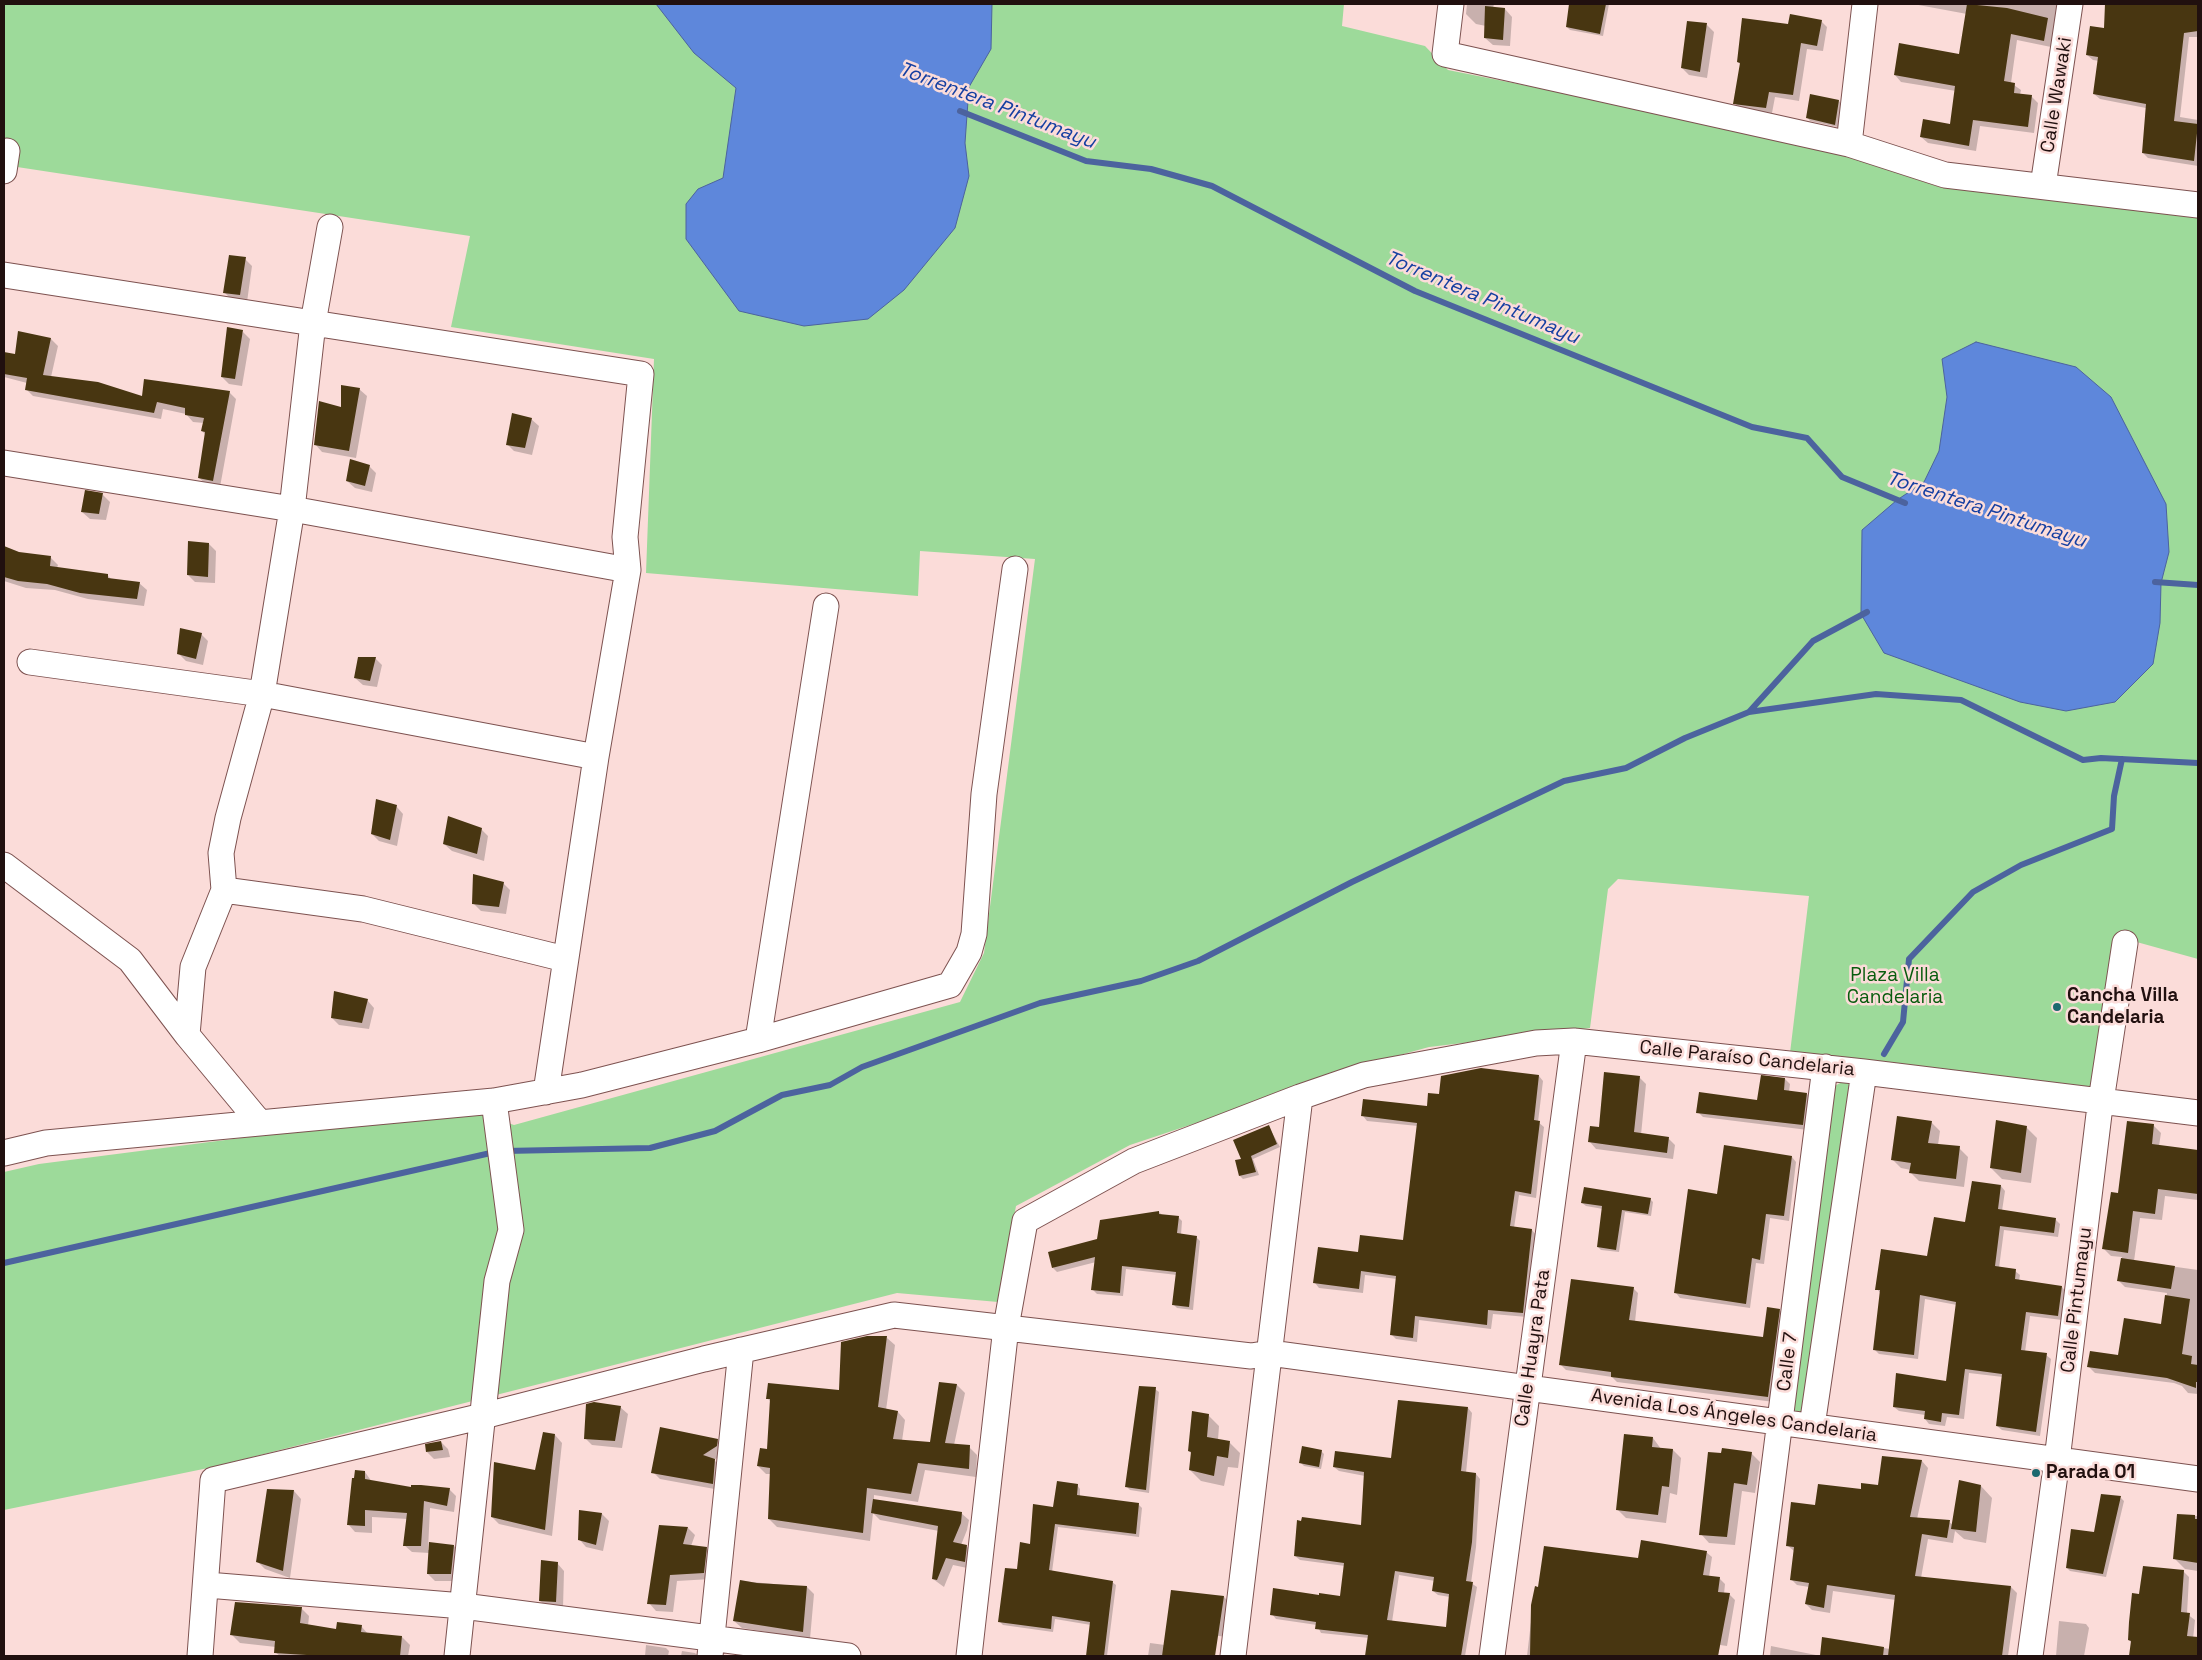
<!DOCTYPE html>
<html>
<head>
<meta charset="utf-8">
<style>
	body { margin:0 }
	#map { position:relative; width:2202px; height:1660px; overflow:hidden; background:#fbdcd9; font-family:"Space Grotesk",sans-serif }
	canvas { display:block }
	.frame { position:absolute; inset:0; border:5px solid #21100f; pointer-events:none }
</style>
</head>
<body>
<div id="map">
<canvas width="2202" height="1660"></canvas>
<div class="frame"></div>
</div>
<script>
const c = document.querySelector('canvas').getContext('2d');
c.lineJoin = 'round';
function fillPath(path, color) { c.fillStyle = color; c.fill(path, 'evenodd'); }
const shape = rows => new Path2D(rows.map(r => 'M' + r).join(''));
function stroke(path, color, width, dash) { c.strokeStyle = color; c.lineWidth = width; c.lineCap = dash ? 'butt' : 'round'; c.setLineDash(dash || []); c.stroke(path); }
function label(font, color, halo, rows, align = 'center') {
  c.font = font + ' "Space Grotesk",sans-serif'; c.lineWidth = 5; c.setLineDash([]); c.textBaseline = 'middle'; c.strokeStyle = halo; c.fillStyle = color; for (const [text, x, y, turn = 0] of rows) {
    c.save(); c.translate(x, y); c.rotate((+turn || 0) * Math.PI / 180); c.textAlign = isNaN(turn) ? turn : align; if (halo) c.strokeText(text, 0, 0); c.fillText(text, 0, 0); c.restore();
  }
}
fillPath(shape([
	[4,4,1344,4,1342,26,1425,46,1448,70,1794,139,1943,188,2054,196,2198,217,2198,959,2115,936,2093,1090,1790,1053,1809,896,1618,879,1608,889,1590,1028,1429,1047,1400,1055,1130,1145,1016,1206,998,1302,897,1293,213,1467,4,1510,4,1172,39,1164,466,1109,514,1125,960,1002,984,953,1035,559,920,551,918,596,646,573,654,359,451,327,470,236,4,165],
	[1840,1083,1848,1083,1854,1090,1805,1415,1791,1413,1833,1087]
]), '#9dda9a');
const water = shape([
	[656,4,992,4,991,49,969,87,965,143,969,176,955,228,904,290,868,319,804,326,739,311,686,239,686,204,698,189,723,178,736,88,694,53,656,4],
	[1976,342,2076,367,2111,397,2166,504,2169,552,2161,583,2160,623,2153,664,2115,702,2066,711,2020,702,1884,653,1861,614,1862,530,1897,500,1924,482,1939,451,1947,397,1942,359,1976,342]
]);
fillPath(water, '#5e87db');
stroke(water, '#4c639e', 1);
fillPath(shape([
	[1467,4,1494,4,1493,8,1505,9,1512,17,1510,46,1493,45,1485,38,1486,26,1476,24,1466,14],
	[1570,4,1609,4,1603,36,1570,30,1567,27],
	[1913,4,2059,4,2051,47,2017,40,2011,83,2021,90,2020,95,2031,96,2038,103,2034,133,1980,126,1976,151,1928,143,1921,137,1951,125,1956,91,1901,82,1895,75,1960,55,1967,14],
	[2107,4,2198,4,2198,37,2189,37,2180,117,2198,120,2198,166,2148,158,2143,153,2146,108,2100,99,2094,94,2099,61,2093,60,2087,55,2105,29],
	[1821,21,1827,27,1823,51,1807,49,1799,101,1775,97,1772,113,1741,109,1735,103,1741,65,1738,62,1789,25],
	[1707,25,1714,32,1707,78,1689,75,1682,68],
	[1811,96,1839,101,1842,105,1838,127,1810,121,1807,117],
	[245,259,252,266,247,302,231,299,224,292],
	[243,332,250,339,242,386,229,384,222,377],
	[51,339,58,346,51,377,144,398,229,392,236,399,220,487,207,485,199,478,206,435,202,431,204,423,193,422,186,414,163,409,161,419,33,396,26,389,27,383,4,377,4,353,16,355],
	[359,389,367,396,356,458,322,452,315,444],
	[531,419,539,426,532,455,514,451,507,444],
	[369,466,376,473,372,492,355,488,347,481],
	[103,495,110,502,106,520,90,519,82,512],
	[209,544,216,551,215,583,195,582,188,575],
	[4,548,19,553,50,557,58,565,57,568,108,576,112,580,139,583,147,590,144,606,88,599,55,590,26,588,4,581],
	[201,634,208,641,203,665,186,661,179,654],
	[375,658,382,665,377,687,363,685,355,678],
	[396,806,403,814,397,846,379,841,372,834],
	[481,829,488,836,484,861,452,851,444,844],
	[503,883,510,890,506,914,481,911,474,904],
	[367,1000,374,1008,369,1029,339,1025,332,1018],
	[1481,1069,1539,1076,1543,1081,1538,1122,1544,1127,1536,1198,1519,1195,1514,1228,1532,1230,1536,1235,1527,1317,1493,1314,1491,1329,1419,1320,1417,1342,1396,1339,1391,1334,1397,1279,1365,1275,1363,1293,1319,1288,1315,1283,1359,1254,1404,1242,1418,1126,1367,1121,1363,1116,1428,1108,1441,1096],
	[1639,1077,1646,1084,1641,1135,1668,1138,1675,1145,1673,1159,1596,1149,1590,1142],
	[1785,1079,1790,1084,1789,1092,1807,1094,1812,1099,1808,1130,1703,1117,1698,1112,1758,1101],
	[1931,1122,1940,1131,1938,1145,1959,1148,1968,1157,1964,1187,1919,1181,1910,1172,1911,1170,1901,1168,1892,1159],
	[2153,1125,2161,1133,2159,1146,2198,1151,2198,1200,2165,1196,2162,1220,2140,1218,2134,1261,2198,1270,2198,1394,2188,1393,2182,1386,2174,1383,2095,1373,2089,1367,2120,1357,2162,1325,2167,1293,2125,1287,2119,1281,2122,1257,2111,1256,2104,1249,2119,1195],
	[1269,1127,1280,1147,1253,1159,1259,1175,1243,1179,1240,1176,1236,1161,1242,1159],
	[2026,1127,2037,1138,2031,1183,2002,1179,1991,1168],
	[1792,1157,1796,1162,1789,1221,1770,1218,1764,1264,1756,1263,1750,1308,1680,1298,1676,1293,1718,1195],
	[2001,1186,2005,1191,2002,1211,2055,1219,2060,1224,2058,1237,2004,1230,1999,1268,2015,1271,2020,1275,2019,1281,2062,1287,2066,1292,2062,1320,2030,1316,2025,1352,2046,1355,2051,1359,2040,1436,2002,1430,1997,1426,2003,1377,1969,1373,1964,1419,1947,1417,1945,1426,1929,1424,1925,1419,1925,1415,1899,1411,1894,1407,1947,1382,1957,1305,1925,1299,1918,1359,1879,1354,1874,1349,1881,1294,1877,1289,1928,1258,1966,1224],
	[1650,1199,1653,1202,1651,1216,1625,1212,1619,1252,1601,1250,1598,1247,1603,1209,1586,1206,1582,1203],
	[1159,1212,1163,1216,1178,1217,1182,1221,1181,1235,1196,1237,1200,1241,1193,1310,1177,1308,1173,1304,1177,1275,1126,1269,1123,1296,1097,1294,1093,1290,1096,1262,1057,1272,1053,1268],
	[1633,1288,1638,1293,1635,1322,1764,1339,1779,1310,1785,1315,1774,1402,1617,1382,1612,1377,1566,1370,1561,1365],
	[887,1338,895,1345,886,1410,898,1412,905,1420,902,1441,932,1443,940,1383,957,1385,965,1393,954,1445,969,1447,977,1455,976,1477,925,1470,918,1502,874,1495,874,1500,961,1513,969,1520,967,1530,961,1545,966,1546,974,1553,972,1569,953,1565,944,1587,933,1579,939,1531,880,1520,873,1513,870,1541,777,1527,769,1519,771,1474,766,1474,758,1466,768,1451,771,1402,767,1398,841,1392],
	[1155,1389,1159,1392,1149,1493,1130,1490,1127,1487],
	[620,1407,628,1414,622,1448,592,1445,585,1438],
	[1468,1408,1472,1413,1466,1473,1476,1474,1480,1479,1476,1547,1471,1583,1477,1587,1465,1656,1366,1656,1369,1638,1321,1633,1317,1625,1276,1619,1272,1614,1320,1597,1341,1597,1345,1566,1300,1560,1295,1556,1362,1527,1365,1476,1339,1471,1334,1467,1392,1459],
	[1399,1575,1435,1581,1433,1591,1438,1595,1450,1597,1447,1628,1392,1622],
	[1208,1415,1219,1426,1218,1440,1229,1442,1240,1453,1238,1468,1228,1467,1224,1486,1201,1481,1190,1470,1192,1454,1189,1451],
	[555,1435,562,1443,552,1536,499,1524,492,1517,536,1471],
	[1653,1438,1661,1449,1673,1450,1681,1458,1677,1495,1670,1493,1666,1523,1626,1518,1617,1509],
	[717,1440,724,1447,724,1453,714,1460,722,1468,720,1490,660,1479,653,1472],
	[441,1442,448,1449,450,1457,434,1459,427,1452],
	[1321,1451,1324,1454,1321,1469,1304,1466,1301,1463],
	[1751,1453,1760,1462,1755,1493,1742,1491,1735,1545,1709,1543,1701,1534],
	[1922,1461,1928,1468,1917,1519,1949,1522,1953,1525,1981,1486,1992,1498,1986,1543,1964,1539,1955,1531,1953,1543,1928,1539,1921,1578,2011,1587,2017,1593,2008,1656,1962,1656,1964,1638,1931,1634,1928,1656,1770,1656,1771,1646,1821,1656,1823,1638,1890,1649,1896,1600,1833,1591,1830,1613,1812,1610,1806,1604,1809,1587,1797,1585,1791,1579,1794,1551,1787,1545,1817,1506,1862,1490,1879,1487],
	[365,1472,372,1482,412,1488,449,1489,456,1496,454,1512,430,1508,428,1550,454,1546,461,1553,458,1581,435,1581,428,1574,430,1553,412,1552,404,1545,408,1519,372,1517,372,1533,355,1532,348,1524],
	[1077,1485,1080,1489,1080,1497,1138,1504,1142,1508,1139,1537,1058,1527,1052,1572,1112,1582,1116,1585,1107,1656,1087,1656,1091,1625,1055,1619,1053,1632,1003,1625,1000,1622,1018,1571,1032,1545,1054,1508],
	[294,1491,301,1499,290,1578,265,1569,258,1562],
	[2121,1498,2124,1501,2106,1577,2070,1571,2067,1568],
	[581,1512,602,1514,609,1521,603,1551,586,1547,579,1539],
	[2178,1516,2198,1516,2198,1571,2185,1569,2174,1558],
	[688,1528,695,1535,691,1546,706,1548,713,1555,711,1579,677,1581,673,1612,656,1611,649,1603],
	[1706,1552,1712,1557,1709,1577,1719,1578,1725,1584,1724,1594,1729,1594,1735,1600,1727,1646,1720,1645,1718,1656,1527,1656,1533,1605,1639,1560],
	[557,1563,564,1571,563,1608,548,1608,540,1601],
	[2183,1571,2189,1577,2187,1614,2195,1620,2193,1639,2198,1639,2198,1656,2130,1656,2132,1643,2129,1640,2140,1595],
	[741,1581,807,1587,814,1594,810,1639,742,1628,734,1621],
	[1172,1591,1224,1597,1231,1604,1226,1637,1198,1633,1194,1656,1148,1656,1150,1643,1165,1645],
	[301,1608,309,1616,308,1626,337,1631,361,1626,368,1634,402,1637,410,1645,408,1656,280,1656,275,1652,276,1647,240,1643,232,1635],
	[2059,1621,2086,1624,2089,1628,2084,1656,2056,1656],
	[646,1645,666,1648,669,1651,668,1656,645,1656],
	[682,1651,695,1653,698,1656,681,1656]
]), '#0003');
stroke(shape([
	[960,111,1086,161,1151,169,1212,186,1415,291,1752,427,1807,438,1842,477,1905,503],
	[2155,582,2198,585],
	[1749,712,1876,694,1961,700,2083,760,2101,758,2198,763],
	[1884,1054,1903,1022,1909,959,1973,892,2021,865,2112,829,2114,796,2122,759],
	[505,1151,650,1148,715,1131,782,1095,830,1085,862,1067,1040,1003,1141,981,1198,961,1352,882,1564,781,1626,768,1685,738,1749,712,1813,641,1867,612],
	[4,1263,495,1152]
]), '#4c639e', 6);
fillPath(shape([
	[1569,4,1606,4,1600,34,1566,27],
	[1967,4,2007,8,2048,18,2044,41,2011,34,2004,81,2015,83,2014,93,2032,95,2028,127,1973,120,1969,146,1920,137,1923,119,1950,124,1955,86,1894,75,1899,43,1959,54],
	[2105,4,2198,4,2198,31,2184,33,2174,121,2198,124,2194,161,2142,153,2146,104,2093,94,2098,57,2086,55,2090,26,2104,28],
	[1485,6,1505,8,1503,40,1484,38],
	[1790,14,1822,20,1817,46,1801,43,1793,95,1769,92,1766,108,1733,104,1740,63,1737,62,1742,18,1788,24],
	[1687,21,1707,23,1700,72,1681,68],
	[1810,94,1839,100,1835,125,1806,118],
	[229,255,246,257,240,295,223,293],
	[227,327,243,330,235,379,221,377],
	[18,331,51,338,43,375,98,382,142,396,144,379,230,391,213,481,198,478,205,432,201,431,204,418,185,415,185,408,157,402,154,413,25,390,27,378,4,374,4,352,15,354],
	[341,385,360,388,349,451,314,445,319,401,341,407],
	[512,413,532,418,525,448,506,445],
	[350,459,370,465,365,486,346,481],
	[85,490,103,493,99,514,81,512],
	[188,541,209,543,208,577,187,575],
	[4,546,19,552,51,556,50,566,108,574,108,578,140,582,137,599,80,593,47,584,18,581,4,577],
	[180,628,202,633,196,659,177,654],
	[358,657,376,657,370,681,354,678],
	[376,799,397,805,390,840,371,834],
	[448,816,482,828,477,854,443,844],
	[473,874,504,882,499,907,472,904],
	[334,991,368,999,362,1023,331,1018],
	[1481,1068,1539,1075,1534,1120,1540,1121,1531,1194,1515,1191,1510,1226,1532,1229,1523,1313,1488,1310,1487,1325,1415,1316,1413,1338,1390,1335,1396,1276,1361,1271,1359,1289,1313,1283,1318,1247,1358,1252,1360,1235,1403,1240,1417,1123,1361,1116,1363,1099,1427,1106,1428,1093,1439,1094,1441,1076],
	[1604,1072,1640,1076,1634,1132,1669,1137,1667,1153,1588,1142,1590,1126,1599,1127],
	[1761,1075,1785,1078,1784,1090,1807,1093,1803,1125,1696,1113,1699,1092,1757,1100],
	[1897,1116,1932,1121,1928,1143,1960,1146,1956,1179,1909,1173,1911,1163,1891,1160],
	[1996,1120,2027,1126,2021,1173,1990,1168],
	[2127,1121,2154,1124,2152,1144,2198,1150,2198,1194,2158,1189,2155,1214,2133,1211,2128,1253,2102,1249,2111,1192,2118,1193],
	[1269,1125,1277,1144,1251,1156,1256,1172,1239,1176,1235,1160,1241,1159,1233,1140],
	[1724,1145,1792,1156,1784,1216,1766,1214,1760,1260,1752,1258,1746,1304,1674,1293,1688,1189,1717,1194],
	[1972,1181,2001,1185,1998,1209,2056,1218,2054,1233,2000,1226,1995,1266,2016,1269,2015,1279,2062,1286,2058,1316,2026,1312,2021,1350,2047,1353,2036,1432,1996,1426,2002,1374,1965,1369,1959,1415,1942,1413,1941,1422,1924,1419,1925,1411,1893,1407,1896,1373,1946,1381,1956,1302,1920,1295,1914,1355,1873,1350,1880,1290,1875,1290,1881,1249,1927,1256,1934,1217,1965,1222],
	[1584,1187,1651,1198,1648,1214,1622,1210,1616,1250,1597,1247,1602,1206,1581,1203],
	[1159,1211,1159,1214,1179,1216,1177,1233,1197,1236,1189,1307,1172,1305,1176,1272,1122,1266,1120,1293,1091,1290,1095,1257,1052,1268,1048,1252,1097,1239,1100,1220],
	[2121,1258,2175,1266,2171,1289,2117,1281],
	[1571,1279,1634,1287,1629,1320,1763,1337,1767,1307,1780,1309,1768,1397,1611,1377,1611,1372,1559,1365],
	[2165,1295,2190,1299,2182,1354,2192,1356,2191,1364,2198,1365,2198,1382,2196,1382,2196,1388,2167,1378,2087,1367,2090,1351,2118,1355,2124,1318,2161,1324],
	[867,1336,887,1336,878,1407,898,1411,893,1439,930,1442,939,1382,957,1384,945,1443,970,1445,969,1469,918,1463,911,1494,867,1488,863,1533,768,1519,770,1468,757,1466,760,1448,767,1449,770,1399,766,1399,768,1383,839,1390,841,1342],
	[1139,1386,1156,1387,1146,1490,1125,1487],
	[1398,1400,1468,1407,1461,1471,1476,1473,1472,1542,1466,1581,1473,1582,1461,1656,1365,1656,1368,1635,1315,1629,1316,1622,1270,1615,1273,1588,1319,1595,1319,1593,1340,1596,1344,1563,1294,1556,1297,1520,1301,1521,1302,1517,1361,1525,1364,1472,1333,1467,1335,1451,1391,1458],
	[1395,1571,1434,1577,1432,1591,1449,1594,1446,1627,1387,1620],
	[594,1402,621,1406,615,1441,584,1439,586,1404],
	[1192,1411,1209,1414,1207,1437,1230,1441,1228,1458,1217,1456,1214,1476,1189,1470,1191,1452,1188,1451],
	[660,1427,718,1439,717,1446,703,1455,715,1459,713,1484,651,1473],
	[543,1432,555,1434,545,1530,491,1517,494,1462,535,1470],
	[1624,1434,1653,1437,1652,1447,1673,1449,1669,1487,1662,1486,1658,1515,1616,1510],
	[441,1441,443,1450,426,1452,425,1444],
	[1302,1446,1322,1450,1319,1467,1299,1463],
	[1722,1448,1752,1452,1747,1485,1734,1483,1727,1537,1699,1535,1708,1452,1721,1453],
	[1882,1456,1922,1460,1910,1517,1950,1520,1947,1538,1922,1534,1915,1576,2011,1586,2002,1656,1888,1656,1895,1595,1827,1585,1824,1608,1805,1604,1809,1583,1790,1580,1794,1547,1786,1546,1791,1502,1815,1505,1818,1484,1861,1489,1861,1483,1878,1485],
	[355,1470,365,1471,365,1479,411,1487,411,1485,421,1485,450,1488,447,1506,424,1501,421,1546,403,1546,407,1513,365,1510,365,1526,347,1525,352,1478,354,1478],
	[1959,1480,1981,1485,1976,1532,1951,1529],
	[1057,1481,1078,1484,1077,1495,1139,1503,1136,1534,1055,1524,1049,1570,1113,1581,1104,1656,1086,1656,1090,1622,1052,1616,1051,1629,998,1622,1005,1568,1017,1569,1020,1542,1030,1544,1033,1504,1053,1507],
	[267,1489,294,1490,283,1571,256,1562],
	[2101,1494,2121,1496,2103,1574,2066,1568,2071,1529,2094,1532],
	[873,1499,962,1512,961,1523,953,1542,967,1545,965,1562,946,1558,937,1580,932,1579,938,1526,871,1513],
	[579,1510,602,1513,596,1545,578,1540],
	[2177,1514,2195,1515,2195,1519,2198,1519,2198,1563,2173,1559],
	[659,1525,688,1527,683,1544,707,1547,704,1573,670,1575,666,1605,647,1604],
	[1641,1540,1707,1551,1703,1575,1720,1577,1718,1592,1730,1593,1718,1656,1530,1656,1531,1605,1535,1586,1538,1587,1544,1546,1638,1558],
	[429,1542,454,1545,451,1574,427,1574],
	[541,1560,558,1562,556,1602,539,1601],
	[2143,1566,2184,1570,2181,1612,2190,1613,2187,1636,2198,1637,2198,1656,2129,1656,2131,1641,2128,1640,2129,1622,2132,1593,2139,1594],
	[740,1580,757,1583,807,1586,803,1632,733,1621],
	[1171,1590,1224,1596,1215,1656,1162,1656],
	[235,1602,302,1607,300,1623,336,1629,337,1622,362,1625,361,1632,402,1636,400,1656,323,1656,274,1653,275,1641,230,1635],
	[1822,1637,1884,1647,1883,1656,1820,1656]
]), '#483611');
const street = shape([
	[1451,4,1445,54,1849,144,1945,175,2198,205],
	[1849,144,1865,4],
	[4,171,7,151],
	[2043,186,2070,4],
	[4,275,641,374,625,537,628,570,596,757,546,1092],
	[4,463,292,509,628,570],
	[30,662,262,694,596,757],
	[4,865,130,960,187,1035,260,1123],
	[224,890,363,909,565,959],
	[187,1035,193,967,224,890,221,853,228,818,262,694,292,509,313,323,330,227],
	[758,1040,826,606],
	[4,1153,46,1143,494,1101,582,1085,758,1040,950,985,969,952,974,934,984,794,1015,569],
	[1812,1426,1864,1072],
	[207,1585,463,1606,848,1656],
	[200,1656,213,1480,483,1416,704,1359,894,1315,1251,1356,1270,1353,2198,1479],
	[457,1656,497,1281,511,1230,494,1101],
	[710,1656,741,1350],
	[969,1656,1006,1327,1025,1221,1134,1161,1300,1097,1364,1075,1536,1043,1574,1041,1864,1072,2198,1113],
	[1233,1656,1300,1097],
	[1492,1656,1574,1041],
	[1750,1656,1825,1067],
	[2030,1656,2057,1460,2099,1114,2125,943]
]);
stroke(street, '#7d5250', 27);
stroke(street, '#fff', 25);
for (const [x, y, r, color] of [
	[2057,1007,5,"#1b686e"],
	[2036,1473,5,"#1b686e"]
]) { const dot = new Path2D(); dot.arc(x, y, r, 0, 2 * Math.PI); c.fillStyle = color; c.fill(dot); stroke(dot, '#fbdcd9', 2); }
label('19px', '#21100f', '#fbdcd9', [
	["Calle Wawaki",2057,95,-81],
	["Calle Paraíso Candelaria",1747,1059,6],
	["Calle Pintumayu",2077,1300,-83],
	["Calle Huayra Pata",1533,1348,-82],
	["Calle 7",1788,1362,-83],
	["Avenida Los Ángeles Candelaria",1734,1416,8]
]);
label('19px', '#085c0d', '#fbdcd9', [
	["Plaza Villa",1895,976],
	["Candelaria",1895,998]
]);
label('bold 19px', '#21100f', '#fbdcd9', [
	["Cancha Villa",2067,996],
	["Candelaria",2067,1018],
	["Parada 01",2046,1473]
], 'left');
label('italic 20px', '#153fa1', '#fbdcd9', [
	["Torrentera Pintumayu",997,106,21],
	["Torrentera Pintumayu",1482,298,23],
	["Torrentera Pintumayu",1986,510,18]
]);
</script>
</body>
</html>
